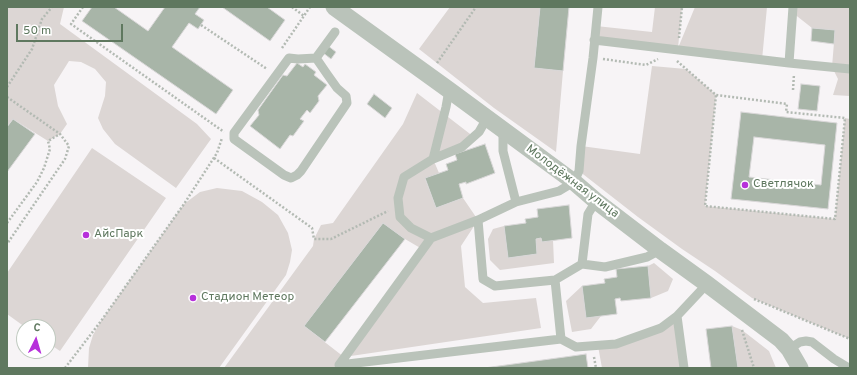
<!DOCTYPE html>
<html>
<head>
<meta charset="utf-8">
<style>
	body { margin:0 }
	#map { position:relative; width:857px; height:375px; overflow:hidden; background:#f7f4f6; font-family:Overpass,sans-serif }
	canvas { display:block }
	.frame { position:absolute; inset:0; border:8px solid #5f785f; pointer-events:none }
	.north { position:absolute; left:16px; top:319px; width:40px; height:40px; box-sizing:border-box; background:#fff; border:1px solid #bfc9bf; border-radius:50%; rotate:5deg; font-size:11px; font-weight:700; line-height:16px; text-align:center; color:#5f785f }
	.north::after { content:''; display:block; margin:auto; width:14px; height:18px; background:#b730db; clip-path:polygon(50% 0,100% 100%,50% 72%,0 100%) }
	.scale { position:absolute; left:16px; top:24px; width:107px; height:18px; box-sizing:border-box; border:2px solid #5f785f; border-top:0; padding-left:5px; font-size:12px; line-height:14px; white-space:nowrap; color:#5f785f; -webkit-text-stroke:3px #fff; paint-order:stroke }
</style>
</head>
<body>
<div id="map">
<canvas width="857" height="375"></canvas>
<div class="frame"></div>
<div class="north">С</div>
<div class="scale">50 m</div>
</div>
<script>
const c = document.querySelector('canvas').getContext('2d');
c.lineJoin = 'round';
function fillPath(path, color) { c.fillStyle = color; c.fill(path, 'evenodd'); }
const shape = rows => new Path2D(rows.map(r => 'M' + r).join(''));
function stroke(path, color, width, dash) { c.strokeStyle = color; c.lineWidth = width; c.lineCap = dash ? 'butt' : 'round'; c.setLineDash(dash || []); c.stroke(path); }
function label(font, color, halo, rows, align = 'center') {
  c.font = font + ' Overpass,sans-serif'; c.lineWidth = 4; c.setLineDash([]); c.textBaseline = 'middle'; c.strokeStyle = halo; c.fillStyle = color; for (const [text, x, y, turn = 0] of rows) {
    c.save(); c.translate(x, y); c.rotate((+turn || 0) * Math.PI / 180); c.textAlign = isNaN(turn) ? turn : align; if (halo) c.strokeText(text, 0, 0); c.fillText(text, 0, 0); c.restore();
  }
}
fillPath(shape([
	[7,7,64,7,60,24,197,124,211,139,176,188,115,144,103,129,98,118,105,96,106,82,95,69,81,62,69,61,54,85,58,106,67,124,60,134,48,141,13,119,7,126],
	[450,7,540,7,534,68,563,71,556,152,494,108,419,49],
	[655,7,682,7,678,48,695,7,723,8,724,7,767,7,762,60,594,40,596,26,652,32],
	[793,7,850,7,850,96,833,95,838,79,832,67,835,30,812,28,793,13],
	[652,66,686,69,716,95,705,206,835,219,845,118,850,119,850,339,752,298,715,271,682,249,638,217,579,171,581,146,640,154],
	[417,93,474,137,433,159,439,173,425,179,436,208,463,198,478,220,461,246,465,287,483,303,536,298,541,328,344,357,335,368,224,368,313,246,314,239,321,225,333,223,403,124],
	[383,223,405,239,422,249,344,357,304,326],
	[92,148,166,198,60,351,48,343,48,327,25,327,7,314,7,273],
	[217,188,242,191,262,202,278,215,288,233,292,250,290,262,286,275,219,368,88,368,89,348,93,335,101,321,184,204,200,192],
	[504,226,508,258,537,254,536,239,541,238,542,242,553,240,554,263,500,270,490,260,488,239,493,229],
	[654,263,673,279,668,291,651,298,648,266],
	[582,286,586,318,601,316,591,329,572,332,566,301],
	[677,316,684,368,602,368,598,346,616,344],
	[732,326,742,330,769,351,776,368,738,368]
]), '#dcd6d4');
const building = shape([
	[92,7,114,7,148,31,165,7,200,7,195,14,204,20,198,29,189,23,172,47,233,90,216,114,82,21,92,7],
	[222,7,267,7,285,20,270,41,222,7],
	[540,7,569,7,563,71,534,68,540,7],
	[812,28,835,30,834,44,811,41,812,28],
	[327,45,336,52,331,59,322,52,327,45],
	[297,63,303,67,305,64,316,72,314,75,327,85,318,96,319,101,310,113,307,110,300,119,304,121,293,136,290,135,280,149,250,126,259,115,258,110,283,75,287,76,297,63],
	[801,84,820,86,817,111,798,109,801,84],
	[374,94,392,108,385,118,367,104,374,94],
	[741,112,837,123,828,209,731,199,741,112],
	[754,137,825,145,821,185,749,177,754,137],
	[13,119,35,134,7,172,7,127,13,119],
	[485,144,495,173,466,184,466,182,459,184,463,198,436,208,425,178,448,170,446,164,457,160,455,154,485,144],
	[569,205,572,238,542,242,541,238,536,239,537,254,508,258,504,226,526,223,525,219,538,217,537,209,569,205],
	[383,223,405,239,325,342,304,326,383,223],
	[648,266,651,298,621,301,620,298,615,299,617,314,586,318,582,286,605,283,604,279,617,277,616,269,648,266],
	[732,326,738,368,711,368,706,329,732,326],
	[586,354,588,368,484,368,572,356,586,354]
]);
fillPath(building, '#a8b5a8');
stroke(building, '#d9d7d8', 1);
stroke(shape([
	[83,7,71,24,224,132],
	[292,7,304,16],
	[201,25,267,69],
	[679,38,682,7],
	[282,48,310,7],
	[603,59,646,65,658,59],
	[677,61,716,95,787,104,786,112,845,118,835,219,705,206,716,95],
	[437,63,476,7],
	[7,87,32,49,42,19,52,7],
	[793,90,794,74],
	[7,97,60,134,69,146,65,159,7,244],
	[214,158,312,228,314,239,331,239,388,211],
	[7,223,37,182,44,168,50,149,48,141,60,134],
	[754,299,850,339],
	[742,330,754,368],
	[594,357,596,368],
	[65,368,101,321,184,204,217,153,222,138]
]), '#b3bab3', 2.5, [2, 2]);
stroke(shape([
	[594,40,789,63,793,7],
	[316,58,298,59,289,58,234,133,234,139,284,175,291,178,297,175,301,171,347,103,346,96,337,88,327,74,316,58,335,32],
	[789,63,850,69],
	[487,118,479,132,462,147,433,159,404,177,398,198,400,217,411,228,431,238,478,220,516,202],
	[503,130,503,151,516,202,559,191,574,182,579,171,581,146,593,58,598,7],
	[433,159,446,107,449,90],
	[478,220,483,279,495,286,555,280],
	[431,238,339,365,561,339],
	[660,250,647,257,605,267,582,264,555,280,561,339,576,347,616,344,661,328,677,316,707,284],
	[582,264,588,214,596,201],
	[677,316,684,368],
	[789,349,800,342,806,341,812,342,834,359,849,368]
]), '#bac3ba', 9);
stroke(shape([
	[334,7,449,90,574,182,596,201,660,250,707,284,781,340,789,349,800,368]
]), '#bac3ba', 17);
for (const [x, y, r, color] of [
	[745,185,4,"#b730db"],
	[86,235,4,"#b730db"],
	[193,298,4,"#b730db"]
]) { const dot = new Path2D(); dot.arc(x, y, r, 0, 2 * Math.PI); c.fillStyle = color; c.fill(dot); stroke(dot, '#fff', 1.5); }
label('12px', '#5f785f', '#fff', [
	["Молодёжная улица",572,182,37]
]);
label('12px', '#5f785f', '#fff', [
	["Светлячок",753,185],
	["АйсПарк",94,235],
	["Стадион Метеор",201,298]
], 'left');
</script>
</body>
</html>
